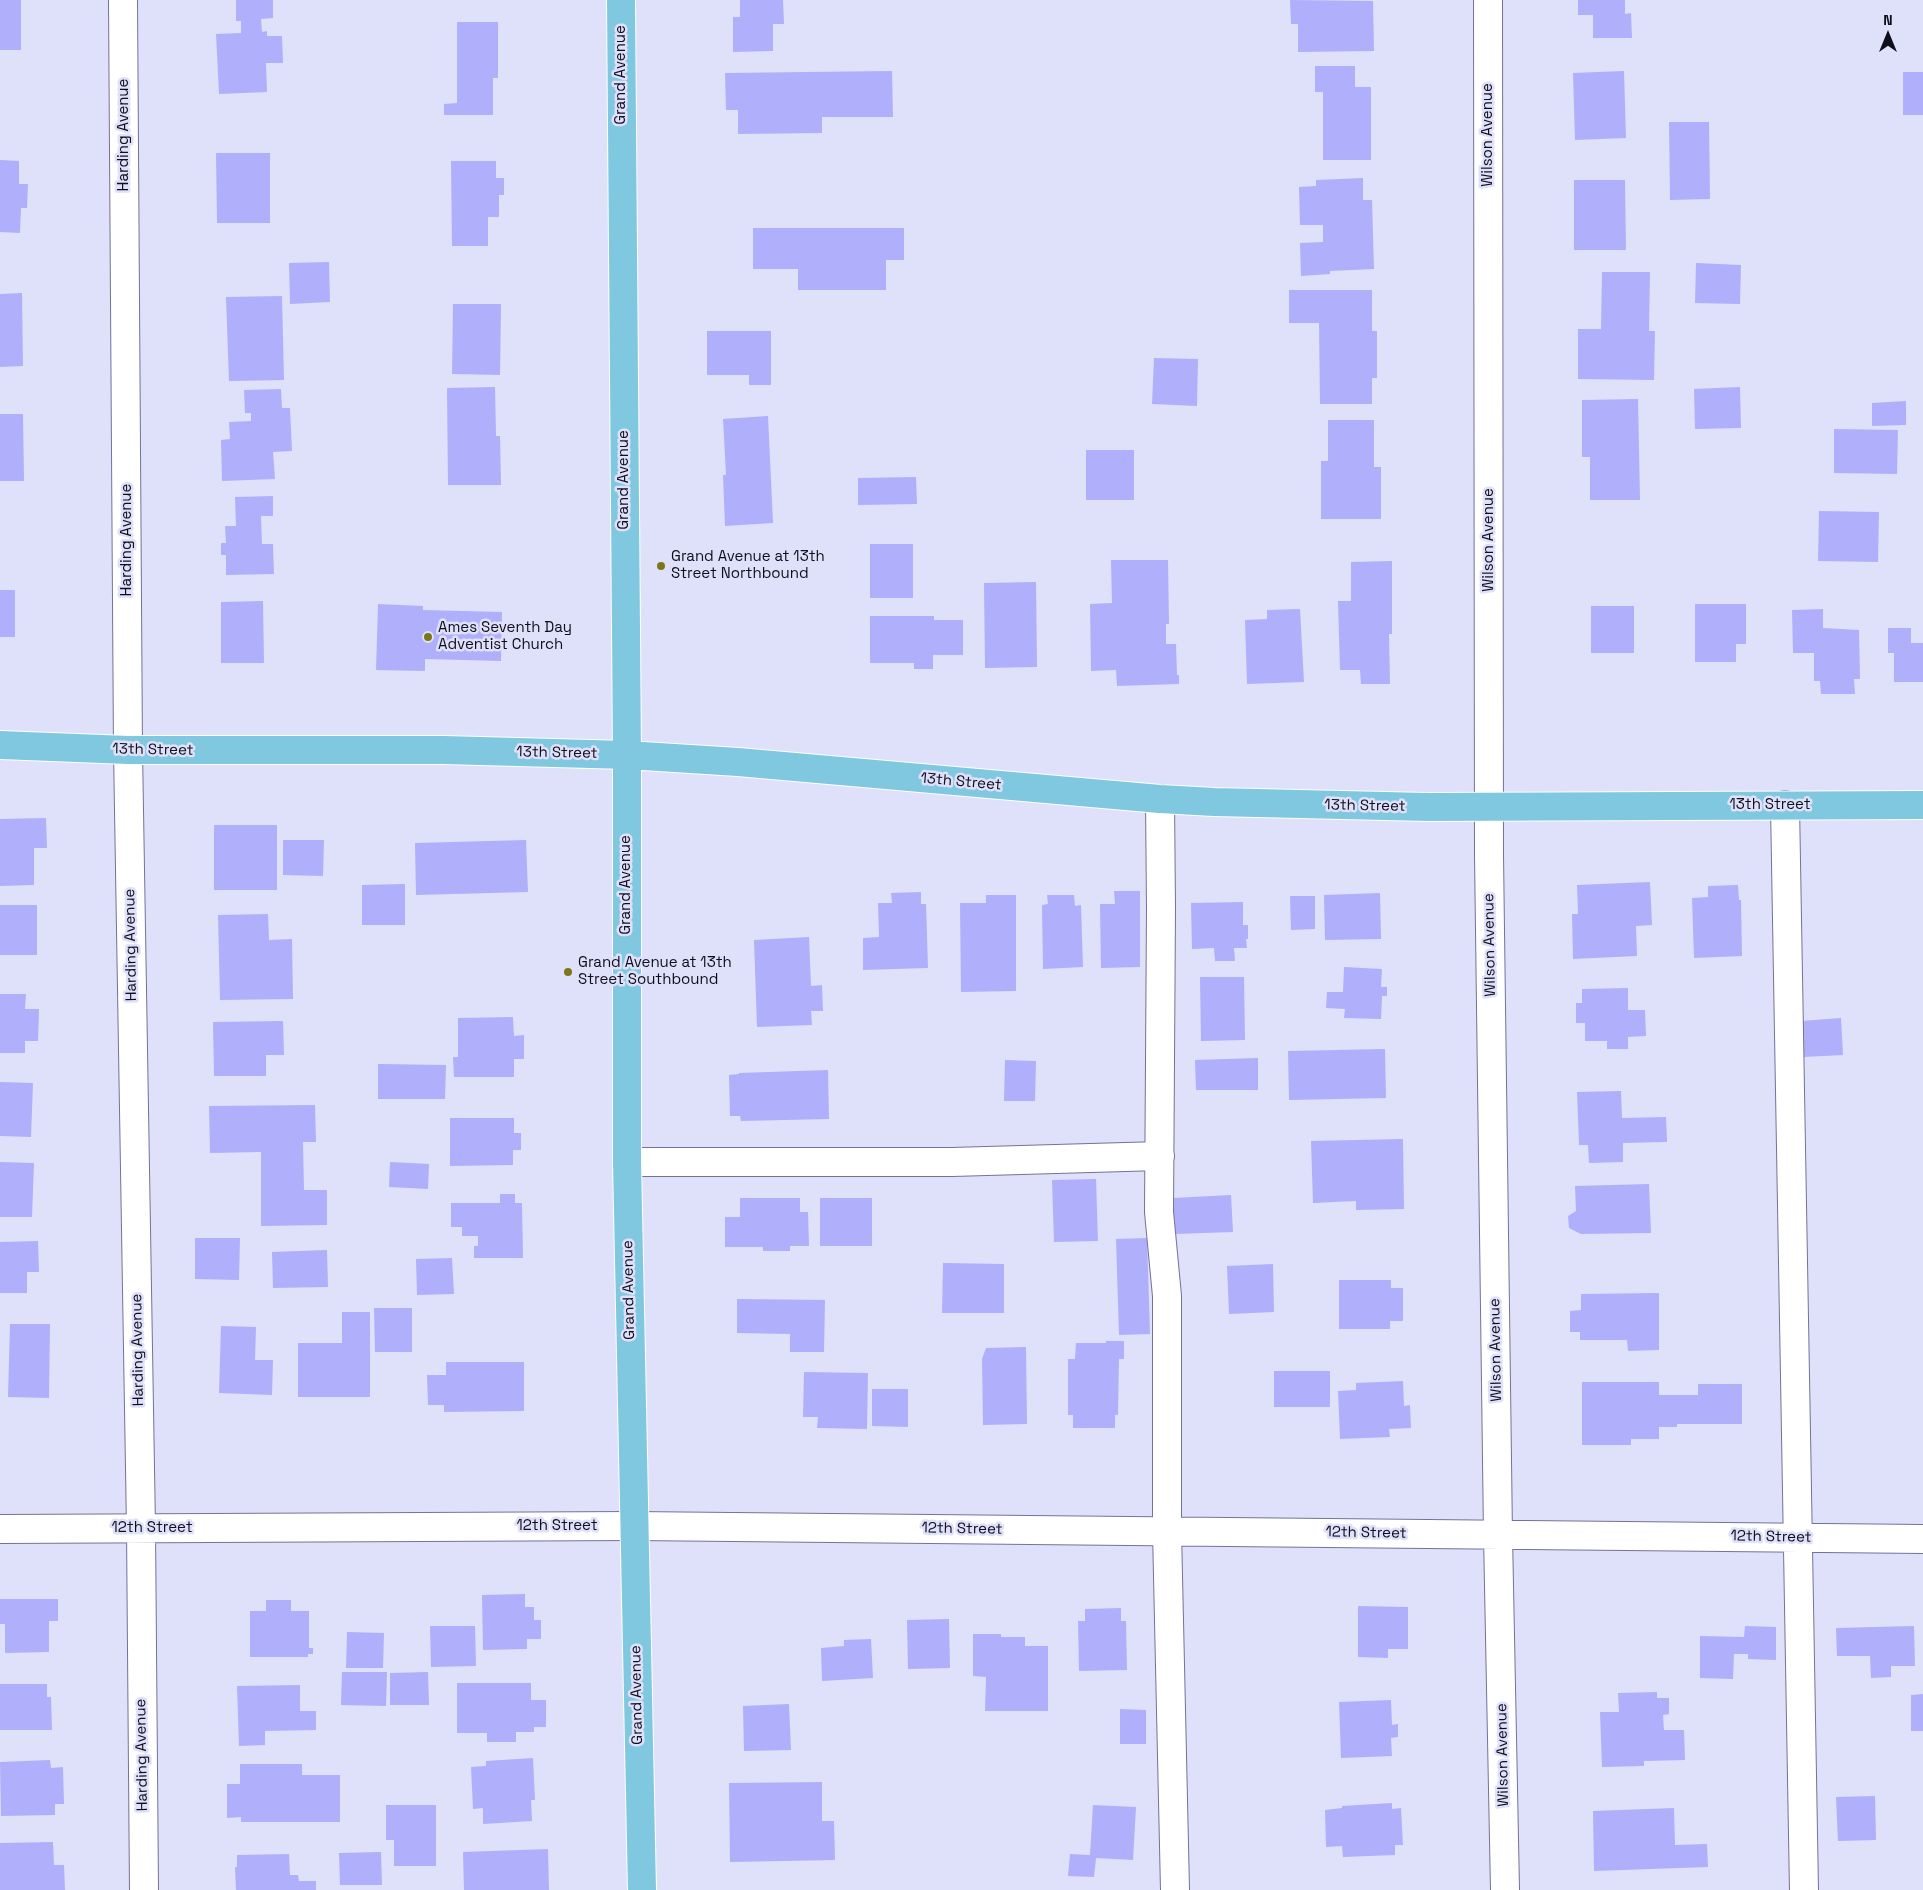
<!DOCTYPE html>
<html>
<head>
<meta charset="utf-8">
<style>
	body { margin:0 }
	#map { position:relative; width:1923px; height:1890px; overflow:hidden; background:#dfe0f9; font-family:"Space Grotesk",sans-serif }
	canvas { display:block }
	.north { position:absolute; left:1863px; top:10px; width:50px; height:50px; -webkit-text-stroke:4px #dfe0f9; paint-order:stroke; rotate:0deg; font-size:14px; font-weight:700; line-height:20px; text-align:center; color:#0f0e1c }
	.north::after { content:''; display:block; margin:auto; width:18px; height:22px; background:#0f0e1c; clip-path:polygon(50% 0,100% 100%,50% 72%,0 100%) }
</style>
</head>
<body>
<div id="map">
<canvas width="1923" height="1890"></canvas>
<div class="north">N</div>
</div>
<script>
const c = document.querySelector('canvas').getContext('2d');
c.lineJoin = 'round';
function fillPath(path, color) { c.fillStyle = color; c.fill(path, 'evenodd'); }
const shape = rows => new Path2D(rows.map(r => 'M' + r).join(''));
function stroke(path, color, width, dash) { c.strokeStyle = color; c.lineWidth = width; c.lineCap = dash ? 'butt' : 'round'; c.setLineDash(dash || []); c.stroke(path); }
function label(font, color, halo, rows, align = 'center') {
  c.font = font + ' "Space Grotesk",sans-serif'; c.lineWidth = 5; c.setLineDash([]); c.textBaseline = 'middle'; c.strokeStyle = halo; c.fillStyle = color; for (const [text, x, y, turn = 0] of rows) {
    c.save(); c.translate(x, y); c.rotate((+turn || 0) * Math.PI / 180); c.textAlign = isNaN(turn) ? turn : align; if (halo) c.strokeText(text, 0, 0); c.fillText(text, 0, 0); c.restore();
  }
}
fillPath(shape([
	[0,0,21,0,21,50,0,50],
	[236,0,273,0,273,18,261,19,262,32,267,31,267,36,282,36,283,63,266,63,267,92,219,94,216,34,241,33,241,21,236,21],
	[740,0,783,0,784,24,773,24,773,51,733,52,733,17,740,17],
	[1290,0,1373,1,1374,51,1298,52,1298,24,1291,24],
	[1578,0,1625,0,1625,14,1631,13,1632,38,1593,38,1593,15,1578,15],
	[457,22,498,22,498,78,493,78,493,115,444,115,444,104,457,103],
	[1315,66,1355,66,1355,87,1371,87,1371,160,1323,160,1323,92,1315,92],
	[892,71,893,117,822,117,822,133,738,134,738,110,726,110,725,73],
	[1624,71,1626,138,1575,140,1573,73],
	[1903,72,1923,72,1923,115,1903,115],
	[1669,122,1709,122,1710,199,1670,200],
	[216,153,270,153,270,223,217,223],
	[0,160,19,161,19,184,28,184,27,208,21,208,20,233,0,232],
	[451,161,496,161,496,178,504,178,504,195,499,195,499,217,488,217,488,246,452,246],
	[1363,178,1363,200,1372,200,1374,269,1330,271,1330,274,1301,276,1300,243,1323,242,1323,225,1300,225,1299,187,1316,186,1316,180],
	[1574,180,1625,180,1626,250,1574,250],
	[753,228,904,228,904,260,886,260,886,290,798,290,798,269,753,269],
	[329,262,330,302,290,304,289,263],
	[1696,263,1741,265,1740,304,1695,303],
	[1602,272,1650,272,1649,331,1655,331,1654,380,1578,379,1578,329,1601,329],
	[1289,290,1372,290,1372,331,1377,331,1377,378,1372,378,1372,404,1320,404,1319,323,1289,323],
	[22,293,23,366,0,367,0,294],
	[282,296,284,380,229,381,226,297],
	[453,304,501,304,500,375,452,374],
	[707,331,771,331,771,385,749,385,749,375,707,375],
	[1154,358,1198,359,1197,406,1152,404],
	[495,387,496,436,500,436,501,485,448,485,447,388],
	[1740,387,1741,428,1695,429,1694,389],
	[281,389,282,408,290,408,292,451,273,452,275,479,222,481,221,440,230,439,229,422,251,421,251,413,245,413,244,390],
	[1638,399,1640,500,1590,500,1590,457,1582,457,1582,400],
	[1906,401,1906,425,1872,426,1872,403],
	[0,414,23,414,24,481,0,481],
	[768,416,773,523,725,526,723,475,726,475,723,419],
	[1328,420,1374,420,1374,467,1381,467,1381,519,1321,519,1321,461,1328,461],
	[1834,429,1898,430,1897,474,1834,473],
	[1086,450,1134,450,1134,500,1086,500],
	[916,477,917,504,858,505,858,478],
	[273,496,273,516,261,516,262,544,273,544,274,574,226,575,226,555,221,555,221,543,226,543,225,526,236,526,235,497],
	[1819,511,1879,512,1878,562,1818,561],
	[870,544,913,544,913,598,870,598],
	[1111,560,1168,560,1169,624,1166,624,1166,644,1176,644,1177,675,1179,675,1179,684,1117,686,1116,670,1091,671,1090,604,1112,603],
	[1392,561,1392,634,1389,634,1390,684,1361,684,1360,670,1340,670,1338,601,1351,601,1351,562],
	[1036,582,1037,667,985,668,984,583],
	[0,590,15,590,15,637,0,637],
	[263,601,264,663,221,663,221,602],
	[378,604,423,606,423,610,502,612,501,661,425,659,425,671,376,670],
	[1695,604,1746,604,1746,644,1736,644,1736,662,1695,662],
	[1591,606,1634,606,1634,653,1591,653],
	[1300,609,1304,682,1247,684,1245,620,1267,619,1267,610],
	[1823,609,1823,628,1859,630,1860,679,1854,679,1855,694,1821,694,1820,681,1814,681,1814,653,1793,653,1792,610],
	[870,616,934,616,934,620,963,620,963,655,933,655,933,669,914,669,914,663,870,663],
	[1888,628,1911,628,1911,643,1923,643,1923,682,1894,682,1894,653,1888,653],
	[46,818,47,848,34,848,34,885,0,886,0,819],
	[214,825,277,825,277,890,214,890],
	[283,840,324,840,323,876,283,875],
	[526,840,528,892,416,895,415,843],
	[1650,882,1652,925,1636,926,1637,956,1573,959,1572,914,1578,914,1577,885],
	[405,884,405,925,362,925,362,885],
	[1738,885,1739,900,1741,900,1742,956,1694,958,1692,898,1708,897,1708,886],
	[1114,891,1140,891,1140,967,1101,968,1100,904,1115,904],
	[921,892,921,904,926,904,928,968,863,970,863,938,879,937,878,903,892,903,891,893],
	[1380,893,1381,939,1325,940,1324,895],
	[986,895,1016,895,1016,991,961,992,960,903,986,903],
	[1047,895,1074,895,1075,906,1081,905,1083,967,1043,969,1042,905,1048,904],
	[1290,896,1315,896,1315,929,1291,930],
	[1243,902,1243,925,1248,925,1248,939,1246,939,1247,948,1234,948,1235,961,1215,961,1214,948,1192,949,1191,903],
	[0,905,37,905,37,955,0,955],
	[268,914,269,940,292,939,293,999,220,1000,218,915],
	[809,937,811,986,822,985,823,1011,811,1011,812,1025,757,1027,754,940],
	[1344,967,1382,969,1381,987,1387,987,1387,996,1382,996,1381,1019,1344,1018,1345,1009,1326,1008,1327,992,1343,992],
	[1200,977,1244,977,1245,1040,1201,1041],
	[1628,988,1628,1010,1645,1010,1646,1036,1628,1037,1628,1049,1607,1049,1607,1041,1585,1041,1585,1023,1576,1023,1576,1003,1582,1003,1582,989],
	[0,994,26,994,25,1009,39,1009,38,1041,25,1041,25,1053,0,1053],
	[513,1017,514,1036,524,1035,524,1059,514,1059,514,1077,454,1077,453,1057,458,1057,458,1018],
	[1841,1018,1843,1055,1803,1057,1801,1021],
	[283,1021,284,1055,266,1055,266,1076,214,1076,213,1022],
	[1385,1049,1386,1098,1289,1100,1288,1051],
	[1258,1058,1258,1090,1196,1090,1195,1060],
	[1005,1060,1036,1061,1035,1101,1004,1101],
	[378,1064,446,1065,445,1099,378,1099],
	[828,1070,829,1119,741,1121,740,1116,730,1116,729,1075,739,1074,739,1073],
	[0,1082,33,1083,31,1137,0,1136],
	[1621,1091,1622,1118,1666,1117,1667,1142,1623,1143,1623,1162,1589,1163,1588,1145,1579,1145,1577,1092],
	[315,1105,316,1142,303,1142,304,1190,327,1190,327,1225,261,1226,261,1152,210,1153,209,1106],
	[450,1118,514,1118,514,1133,521,1133,521,1150,513,1150,513,1165,450,1166],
	[1403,1139,1404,1209,1356,1210,1356,1201,1313,1203,1311,1141],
	[0,1162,34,1163,32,1217,0,1217],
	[390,1162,429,1164,428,1189,389,1187],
	[1096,1179,1098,1241,1054,1242,1052,1180],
	[1649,1184,1651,1233,1581,1234,1569,1228,1568,1216,1576,1211,1575,1186],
	[500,1194,515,1194,515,1203,522,1203,523,1258,474,1258,474,1246,478,1246,478,1236,462,1236,462,1227,451,1227,451,1203,500,1203],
	[1231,1195,1233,1232,1175,1234,1173,1198],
	[740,1198,800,1198,800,1212,808,1212,809,1246,790,1246,790,1251,763,1251,763,1247,725,1247,725,1217,740,1217],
	[820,1198,872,1198,872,1246,820,1246],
	[195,1238,240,1238,239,1280,195,1279],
	[1147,1238,1150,1334,1119,1335,1116,1239],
	[38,1241,39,1272,27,1272,27,1293,0,1293,0,1242],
	[327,1250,328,1287,273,1288,272,1252],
	[452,1258,454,1294,417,1295,416,1259],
	[943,1263,1004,1264,1004,1313,942,1313],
	[1273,1264,1274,1312,1229,1314,1227,1266],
	[1339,1280,1391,1280,1391,1288,1403,1288,1403,1321,1390,1321,1390,1329,1339,1329],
	[1659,1293,1659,1350,1628,1351,1627,1340,1580,1340,1580,1332,1570,1332,1570,1311,1581,1310,1581,1294],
	[737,1299,825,1300,824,1352,790,1352,790,1334,737,1333],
	[374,1308,412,1308,412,1352,375,1352],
	[342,1312,370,1312,370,1397,298,1397,298,1343,342,1343],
	[10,1324,50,1324,49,1398,8,1397],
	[221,1326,256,1327,255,1360,273,1360,272,1395,219,1393],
	[1106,1341,1124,1341,1124,1359,1119,1359,1118,1415,1115,1415,1115,1428,1073,1428,1073,1415,1068,1415,1068,1359,1075,1359,1076,1343,1106,1343],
	[1026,1347,1027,1424,983,1425,982,1359,986,1348],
	[446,1362,524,1362,524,1411,444,1412,444,1405,428,1405,427,1375,446,1375],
	[1274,1371,1330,1371,1330,1407,1274,1407],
	[804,1372,868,1373,867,1429,817,1428,818,1417,803,1417],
	[1403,1381,1404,1406,1410,1405,1411,1428,1389,1429,1390,1437,1340,1439,1338,1391,1356,1390,1356,1383],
	[1582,1382,1659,1382,1659,1395,1698,1395,1698,1384,1742,1384,1742,1424,1677,1424,1677,1427,1659,1427,1659,1439,1631,1439,1631,1445,1582,1445],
	[872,1389,908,1389,908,1427,872,1426],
	[525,1594,525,1607,534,1607,534,1620,541,1620,541,1639,527,1639,527,1649,483,1650,482,1595],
	[0,1599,58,1599,58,1621,49,1621,49,1652,5,1653,5,1624,0,1624],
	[266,1600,291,1600,291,1611,309,1611,309,1648,313,1648,313,1654,308,1654,308,1657,250,1657,250,1611,266,1611],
	[1358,1606,1408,1607,1408,1649,1388,1649,1388,1658,1358,1657],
	[1121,1608,1121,1621,1126,1621,1127,1670,1079,1671,1078,1621,1085,1621,1085,1609],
	[949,1619,950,1668,908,1669,907,1620],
	[430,1626,475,1626,476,1666,431,1667],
	[1745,1626,1776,1627,1776,1660,1748,1659,1748,1654,1734,1654,1733,1679,1700,1678,1700,1636,1744,1637],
	[1914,1626,1915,1666,1891,1666,1891,1677,1871,1678,1870,1656,1837,1656,1836,1628],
	[347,1632,384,1633,383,1668,346,1668],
	[973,1634,1001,1634,1001,1637,1025,1637,1025,1646,1048,1646,1048,1711,985,1711,986,1677,973,1676],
	[871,1639,873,1678,822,1681,821,1648,844,1646,844,1640],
	[342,1672,387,1672,386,1706,341,1705],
	[428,1672,429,1705,390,1705,390,1673],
	[457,1683,531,1683,531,1700,546,1700,546,1727,534,1727,534,1732,516,1732,516,1742,487,1742,487,1733,457,1733],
	[0,1684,47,1684,47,1697,51,1697,52,1730,0,1730],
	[300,1685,300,1711,316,1711,316,1730,265,1731,265,1745,239,1746,237,1686],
	[1657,1692,1657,1698,1669,1698,1669,1714,1663,1715,1664,1730,1684,1730,1685,1760,1644,1761,1644,1766,1602,1767,1600,1712,1619,1712,1618,1693],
	[1923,1694,1923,1731,1911,1731,1911,1695],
	[1391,1700,1392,1725,1398,1724,1398,1737,1391,1738,1392,1756,1341,1758,1339,1702],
	[789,1704,791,1750,744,1751,743,1706],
	[1120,1709,1146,1710,1146,1744,1120,1744],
	[533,1758,535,1800,531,1800,532,1821,483,1824,483,1808,473,1809,471,1767,486,1766,486,1761],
	[50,1760,51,1768,63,1767,64,1804,55,1804,55,1815,1,1816,0,1762],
	[240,1764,302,1764,302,1775,340,1775,340,1822,241,1822,241,1817,227,1818,227,1784,240,1784],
	[822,1782,822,1821,834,1821,835,1860,730,1862,729,1783],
	[1875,1796,1876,1840,1838,1841,1836,1797],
	[1392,1803,1392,1809,1401,1808,1403,1845,1395,1845,1395,1855,1343,1857,1342,1846,1326,1847,1325,1810,1342,1808,1342,1806],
	[386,1805,436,1805,436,1866,394,1866,394,1840,386,1840],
	[1093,1805,1136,1807,1133,1860,1096,1858,1094,1877,1068,1876,1070,1854,1090,1855],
	[1674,1808,1675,1845,1707,1844,1708,1867,1594,1871,1593,1811],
	[53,1842,54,1865,64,1865,65,1890,0,1890,0,1843],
	[548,1849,549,1890,464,1890,463,1852],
	[381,1852,382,1885,340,1885,339,1853],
	[289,1854,290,1875,298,1875,299,1881,316,1881,316,1890,236,1890,235,1867,237,1867,237,1855]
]), '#b0affc');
const minor = shape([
	[123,0,128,750,141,1528,144,1890],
	[1488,0,1489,855,1498,1535,1505,1890],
	[1160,799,1161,908,1159,1212,1167,1296,1167,1531,1175,1890],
	[1785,805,1804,1890],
	[627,1162,952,1162,1160,1156],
	[0,1529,633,1526,1923,1539]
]);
const major = shape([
	[621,0,627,755,627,1162,642,1890],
	[0,745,128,750,444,750,627,755,738,762,1160,799,1214,802,1428,807,1923,805]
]);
stroke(minor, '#737398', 30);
stroke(major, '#fff', 30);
stroke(minor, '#fff', 28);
stroke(major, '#80c8df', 28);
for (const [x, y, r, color] of [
	[661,566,5,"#7d7619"],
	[428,637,5,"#7d7619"],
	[568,972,5,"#7d7619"]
]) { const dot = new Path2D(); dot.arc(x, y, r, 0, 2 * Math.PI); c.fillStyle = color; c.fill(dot); stroke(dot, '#dfe0f9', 2); }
label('15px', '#0f0e1c', '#dfe0f9', [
	["Grand Avenue",621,75,-90],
	["Harding Avenue",124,135,-90],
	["Wilson Avenue",1488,135,-90],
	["Grand Avenue",624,480,-90],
	["Harding Avenue",127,540,-90],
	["Wilson Avenue",1489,540,-90],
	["13th Street",153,750,1],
	["13th Street",557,753,1],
	["13th Street",961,782,5],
	["13th Street",1770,805],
	["13th Street",1365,806,1],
	["Grand Avenue",626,885,-90],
	["Harding Avenue",131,945,-91],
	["Wilson Avenue",1490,945,-91],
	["Grand Avenue",629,1290,-91],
	["Harding Avenue",138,1350,-91],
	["Wilson Avenue",1496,1350,-91],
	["12th Street",557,1526],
	["12th Street",152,1528],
	["12th Street",962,1529,1],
	["12th Street",1366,1533,1],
	["12th Street",1771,1537,1],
	["Grand Avenue",637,1695,-91],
	["Harding Avenue",142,1755,-91],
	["Wilson Avenue",1503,1755,-91]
]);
label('15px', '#0f0e1c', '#dfe0f9', [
	["Grand Avenue at 13th",671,557],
	["Street Northbound",671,574],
	["Ames Seventh Day",438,628],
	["Adventist Church",438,645],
	["Grand Avenue at 13th",578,963],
	["Street Southbound",578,980]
], 'left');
</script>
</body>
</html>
